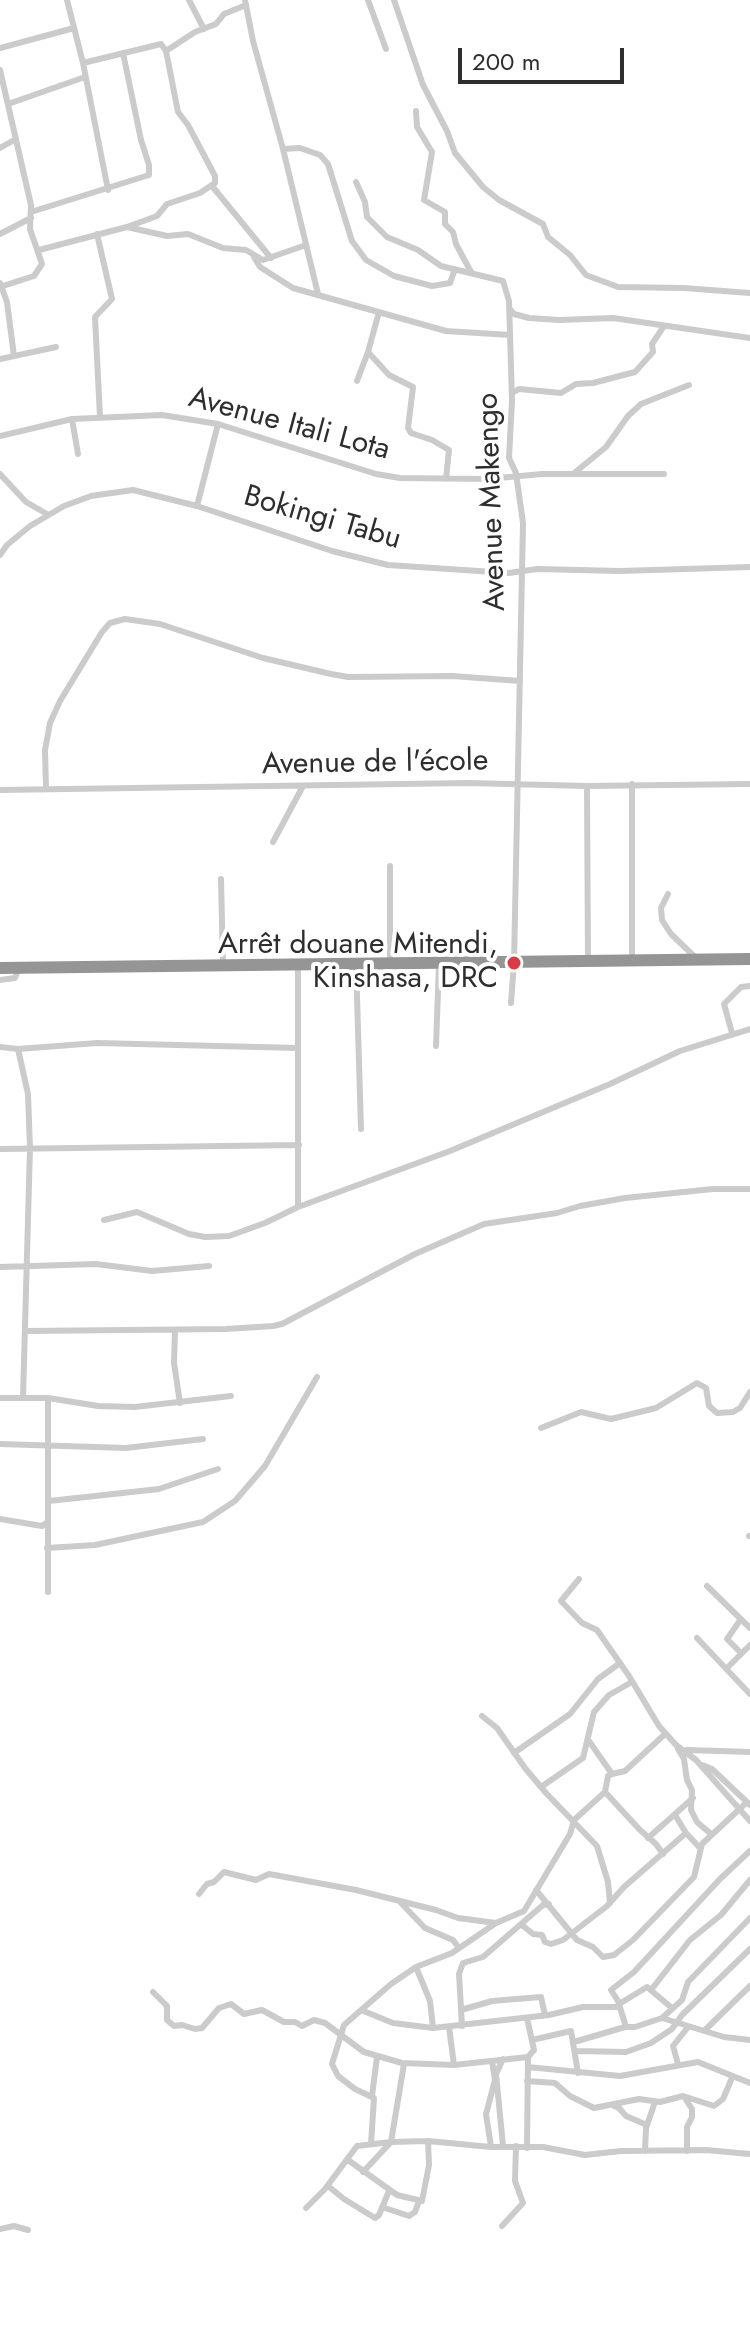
<!DOCTYPE html>
<html>
<head>
<meta charset="utf-8">
<style>
	body { margin:0 }
	#map { position:relative; width:750px; height:2325px; overflow:hidden; background:#fff; font-family:Jost,sans-serif }
	canvas { display:block }
	.scale { position:absolute; left:458px; top:48px; width:166px; height:36px; box-sizing:border-box; border:4px solid #2e2e2e; border-top:0; padding-left:10px; font-size:24px; line-height:28px; white-space:nowrap; color:#2e2e2e; -webkit-text-stroke:6px #fff; paint-order:stroke }
</style>
</head>
<body>
<div id="map">
<canvas width="750" height="2325"></canvas>
<div class="scale">200 m</div>
</div>
<script>
const c = document.querySelector('canvas').getContext('2d');
c.lineJoin = 'round';
const shape = rows => new Path2D(rows.map(r => 'M' + r).join(''));
function stroke(path, color, width, dash) { c.strokeStyle = color; c.lineWidth = width; c.lineCap = dash ? 'butt' : 'round'; c.setLineDash(dash || []); c.stroke(path); }
function label(font, color, halo, rows, align = 'center') {
  c.font = font + ' Jost,sans-serif'; c.lineWidth = 8; c.setLineDash([]); c.textBaseline = 'middle'; c.strokeStyle = halo; c.fillStyle = color; for (const [text, x, y, turn = 0] of rows) {
    c.save(); c.translate(x, y); c.rotate((+turn || 0) * Math.PI / 180); c.textAlign = isNaN(turn) ? turn : align; if (halo) c.strokeText(text, 0, 0); c.fillText(text, 0, 0); c.restore();
  }
}
stroke(shape([
	[67,0,83,63,108,190],
	[189,0,204,29],
	[245,0,253,41,283,149,318,294],
	[368,0,386,49],
	[394,0,423,85,447,131,455,153,483,187,499,200,543,224,548,237,570,255,586,275,618,287,684,288,750,293],
	[0,48,74,28],
	[166,51,195,32,216,24,224,14,246,5],
	[83,63,161,44,166,51,178,112,188,125,215,176,215,183,200,193,167,204,157,216,127,227],
	[0,70,31,205,30,229,42,264,34,276,0,287],
	[8,104,85,77],
	[416,111,417,127,432,152,424,200,445,212,445,224,453,232,456,244,471,272],
	[0,148,16,139],
	[283,149,300,148,320,155,328,164,352,241,366,260,394,276,432,286,450,283,455,269],
	[356,182,365,202,367,217,387,237,418,250,441,266,503,281,509,301,512,401,509,458,516,473,523,523,514,963,511,1003],
	[212,186,271,258],
	[31,212,149,175,149,165,141,140,123,53],
	[0,234,31,218],
	[97,234,112,299,95,317,100,417],
	[39,250,127,227,167,236,188,234,223,248,246,250,263,260,306,245],
	[254,257,260,267,293,288,446,331,510,335],
	[0,283,7,302,14,356],
	[510,309,514,314,529,318,559,320,613,318,750,338],
	[379,312,368,352,389,375,413,387,408,428,411,433,432,440,449,450,446,479],
	[0,359,56,347],
	[357,381,368,352],
	[512,393,519,389,561,393,576,384,593,383,635,372,653,352,652,344,664,326],
	[72,419,78,454],
	[0,436,72,419,162,415,218,424,376,474,400,478,488,479,542,474,664,474],
	[0,474,26,502,47,514],
	[573,474,606,447,628,416,641,404,689,385],
	[197,506,218,424],
	[0,555,7,545,30,526,64,506,91,496,133,490,197,506,332,551,388,565,509,573,537,569,620,571,750,567],
	[587,786,588,962],
	[46,788,45,750,50,723,60,701,102,632,110,623,125,619,160,624,263,658,331,674,348,677,452,676,520,681],
	[0,790,468,783,587,786,750,784],
	[273,842,303,786],
	[390,866,390,963],
	[221,879,223,966],
	[668,894,661,908,662,920,671,934,697,959],
	[632,960,632,784],
	[356,963,361,1129],
	[0,980,15,978,19,968],
	[732,1033,724,1004,741,987,750,986],
	[436,1046,439,963],
	[0,1047,18,1049,97,1043,298,1048],
	[18,1049,28,1094,30,1148,23,1398],
	[0,1149,299,1145],
	[298,1207,298,965],
	[104,1220,137,1212,189,1234,205,1237,229,1236,265,1223,298,1207,450,1151,610,1084,680,1051,750,1029],
	[0,1267,96,1264,152,1271,209,1266],
	[175,1330,174,1363,180,1403],
	[26,1331,226,1329,273,1326,282,1324,415,1254,484,1224,557,1213,580,1206,625,1198,713,1189,750,1189],
	[0,1398,48,1398,98,1406,135,1407,231,1396],
	[541,1428,581,1412,611,1419,656,1408,697,1383,706,1388,709,1406,717,1413,733,1412,740,1408,750,1392],
	[0,1444,126,1448,203,1439],
	[49,1501,159,1489,218,1469],
	[0,1519,42,1526,48,1522],
	[749,1536,750,1536],
	[47,1548,95,1545,203,1522,235,1501,265,1466,317,1377],
	[579,1579,561,1601,582,1623,597,1630,629,1676,659,1726,676,1745,696,1760,750,1821],
	[707,1586,750,1628],
	[48,1592,48,1398],
	[741,1619,727,1639,741,1653],
	[697,1638,750,1694],
	[726,1669,750,1645],
	[482,1716,497,1728,525,1768,546,1793,597,1846,608,1882,610,1903],
	[589,1741,612,1774],
	[678,1749,684,1759,687,1780,692,1790,691,1810,697,1822,711,1834],
	[687,1750,750,1752],
	[514,1753,570,1714,598,1679,620,1663],
	[702,1765,712,1769,750,1805],
	[612,1774,625,1771,665,1734],
	[541,1787,583,1758,594,1712,609,1695,632,1682],
	[605,1792,640,1830,656,1844,663,1854],
	[675,1815,686,1833,700,1848],
	[648,1838,693,1798],
	[536,1890,577,1940,593,1947,603,1957,614,1955,633,1940,694,1877,702,1844,747,1802],
	[199,1894,207,1884,214,1882,224,1872,256,1880,269,1874,356,1890,436,1910,458,1918,496,1923],
	[401,1903,425,1928,453,1940,459,1948],
	[522,1925,533,1934,542,1935,545,1942,551,1944,563,1940,607,1906,624,1887,686,1833],
	[416,1967,430,2001,433,2028],
	[651,1990,690,1940,721,1915,750,1880],
	[153,1992,167,2006,167,2020,174,2026,182,2025,195,2029,202,2028,219,2008,231,2004,244,2014,262,2010,284,2022,295,2022,302,2026,314,2020,325,2023,364,2052,402,2063,454,2065,528,2057],
	[619,2004,647,1987,672,2008],
	[361,2010,393,2023,433,2028,549,2015,583,2007,620,2007],
	[461,2010,492,2001,541,1997,545,2015],
	[527,2018,534,2050,528,2057,527,2148],
	[662,2018,724,2037,750,2040],
	[462,2026,459,1974,463,1963,483,1957,543,1905,549,1904],
	[449,2027,454,2065],
	[626,2027,618,2001,611,1990,634,1972,720,1879,750,1851],
	[705,2030,750,1986],
	[532,2040,571,2031,578,2073],
	[574,2042,625,2027,635,2027,662,2018,682,2000,688,1982,750,1918],
	[576,2051,626,2052,651,2043,672,2029,682,2015,750,1949],
	[678,2064,673,2046,688,2027],
	[528,2067,620,2076,698,2062,750,2083],
	[527,2081,555,2083,570,2096,594,2108,639,2099,660,2102,683,2096,714,2106,723,2099,732,2078],
	[372,2096,377,2057],
	[685,2098,692,2109,692,2117,687,2127,687,2151],
	[614,2106,619,2108,626,2116,647,2125],
	[371,2144,374,2098,355,2089,338,2076,332,2064,344,2025,391,1984,416,1967,452,1953,496,1923,524,1911,570,1834,574,1820,605,1792,608,1776,612,1774],
	[503,2146,496,2074,503,2059],
	[491,2147,486,2114,495,2080,492,2061],
	[645,2151,646,2128,655,2102],
	[348,2160,397,2195,422,2201,429,2165,428,2141],
	[363,2172,391,2142,404,2064],
	[328,2186,344,2199,375,2218,379,2215,389,2191],
	[382,2207,409,2216,415,2212,419,2201],
	[306,2208,325,2189,357,2146,391,2142,428,2141,491,2147,543,2147,585,2155,621,2151,706,2150,750,2154],
	[502,2226,523,2203,515,2181,516,2146],
	[0,2229,14,2226,28,2230]
]), '#cbcbcb', 6);
stroke(shape([
	[0,968,750,959]
]), '#959595', 12);
for (const [x, y, r, color] of [
	[514,963,8,"#d93c43"]
]) { const dot = new Path2D(); dot.arc(x, y, r, 0, 2 * Math.PI); c.fillStyle = color; c.fill(dot); stroke(dot, '#fff', 3); }
label('30px', '#2e2e2e', '#fff', [
	["Avenue Itali Lota",289,425,15],
	["Avenue Makengo",493,502,-92],
	["Bokingi Tabu",322,519,16],
	["Avenue de l'école",375,764,-1]
]);
label('30px', '#2e2e2e', '#fff', [
	["Arrêt douane Mitendi,",498,946],
	["Kinshasa, DRC",498,980]
], 'right');
</script>
</body>
</html>
